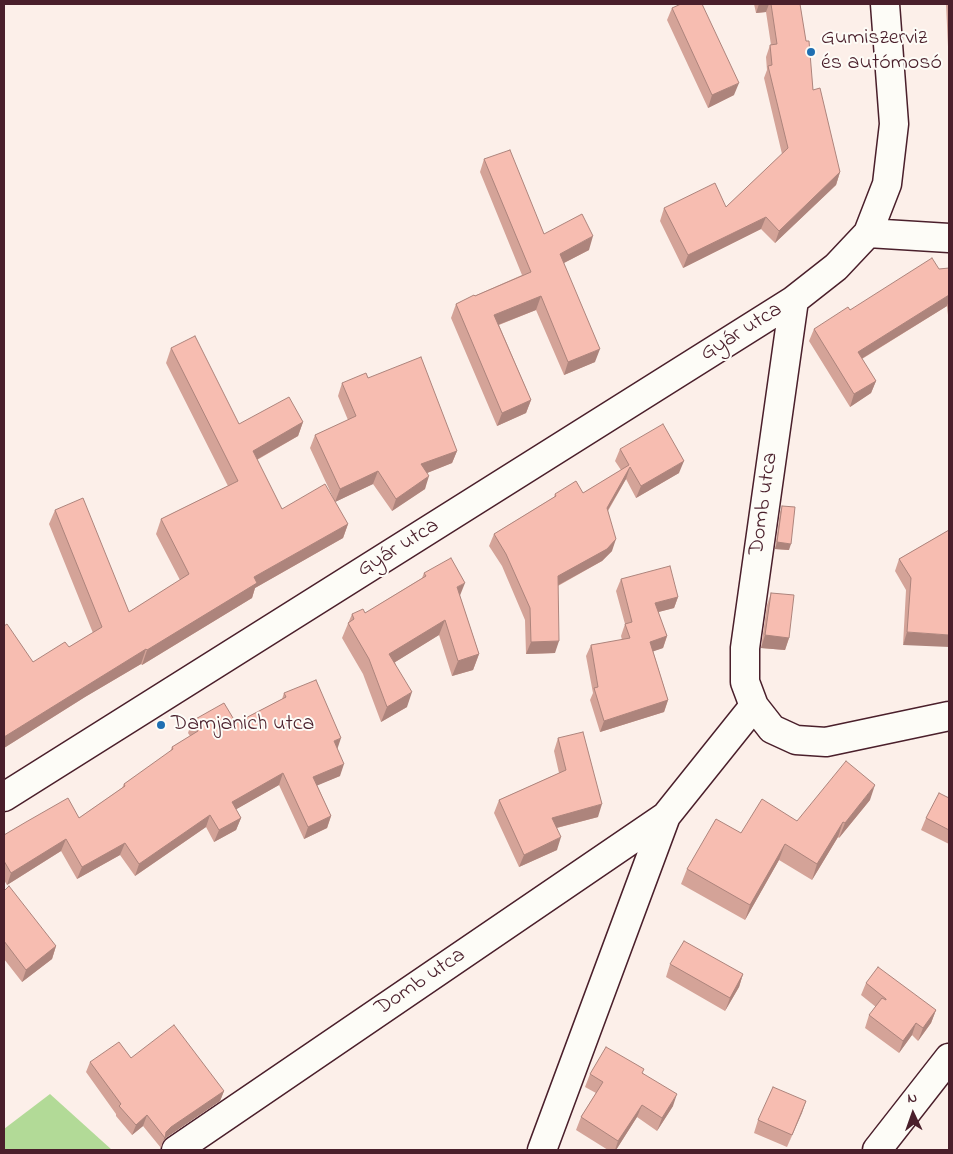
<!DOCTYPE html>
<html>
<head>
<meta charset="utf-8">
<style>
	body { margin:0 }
	#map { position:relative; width:953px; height:1154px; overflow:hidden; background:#fcefe9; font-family:"Indie Flower",sans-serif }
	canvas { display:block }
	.frame { position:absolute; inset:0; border:5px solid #4a1f2b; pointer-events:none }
	.north { position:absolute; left:888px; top:1089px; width:50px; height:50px; -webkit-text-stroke:4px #fdfcf7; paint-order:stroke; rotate:357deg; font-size:14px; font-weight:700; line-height:20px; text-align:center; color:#4a1f2b }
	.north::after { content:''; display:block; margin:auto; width:18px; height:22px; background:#4a1f2b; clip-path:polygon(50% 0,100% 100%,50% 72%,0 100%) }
</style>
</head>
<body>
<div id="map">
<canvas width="953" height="1154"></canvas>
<div class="frame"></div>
<div class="north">N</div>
</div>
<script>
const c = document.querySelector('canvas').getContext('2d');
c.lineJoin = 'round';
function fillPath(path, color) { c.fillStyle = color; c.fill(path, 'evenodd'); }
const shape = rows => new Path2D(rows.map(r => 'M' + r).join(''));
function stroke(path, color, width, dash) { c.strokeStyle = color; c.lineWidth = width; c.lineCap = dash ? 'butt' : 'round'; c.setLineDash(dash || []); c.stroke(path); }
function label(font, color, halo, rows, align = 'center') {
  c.font = font + ' "Indie Flower",sans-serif'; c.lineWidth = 4; c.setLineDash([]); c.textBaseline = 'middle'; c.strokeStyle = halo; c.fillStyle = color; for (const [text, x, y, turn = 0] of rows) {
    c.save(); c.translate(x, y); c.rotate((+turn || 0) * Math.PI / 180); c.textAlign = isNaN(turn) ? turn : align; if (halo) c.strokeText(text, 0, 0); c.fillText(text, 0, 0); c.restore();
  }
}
fillPath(shape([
	[50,1094,112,1150,4,1150,4,1129]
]), '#b2da97');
const street = shape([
	[868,233,949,238],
	[794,300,745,648,745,682,754,706,772,729,796,740,826,742,949,716],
	[4,797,794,300,836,267,868,233,887,184,894,124,885,4],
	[176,1150,666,816],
	[542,1150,666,816,754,706],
	[877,1150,949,1058]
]);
stroke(street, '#4a1f2b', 31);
stroke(street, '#fdfcf7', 28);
fillPath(shape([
	[754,4,800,4,813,90,840,172,836,185,775,243,761,229,683,268,660,221,664,208,726,207,782,154,764,78,767,70,766,57,770,45,771,45,766,12,756,13],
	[946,4,949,4,949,68],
	[672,8,734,95,708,108,667,20],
	[484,159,544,234,589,250,564,263,595,362,564,375,536,310,499,325,531,400,526,413,497,426,451,318,456,304,522,275,480,172],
	[949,268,949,324,947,306,862,359,876,381,871,393,850,407,809,341,814,329,850,310,939,269],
	[171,348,239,424,303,422,298,436,257,460,282,509,348,524,343,538,255,588,252,598,142,665,141,664,85,697,4,748,4,626,33,662,69,647,93,633,49,524,55,510,129,612,180,580,156,534,161,519,228,486,166,363],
	[368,378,457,451,452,463,427,473,425,489,392,511,373,484,335,502,310,448,315,435,348,420,338,396,342,383],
	[620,449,679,473,636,498,626,479,608,511,612,551,602,561,558,586,555,653,526,654,525,620,502,566,489,546,494,534,554,497,555,494,583,493,621,470,615,461],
	[782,506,789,550,775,549,780,512],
	[949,530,903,645,906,590,895,571,899,559],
	[424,573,460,596,479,654,473,670,452,676,439,635,395,662,407,707,381,722,363,674,342,638,352,614,365,613,422,578],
	[621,579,678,597,674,608,658,612,667,636,663,648,653,651,668,700,664,712,600,732,590,700,593,693,586,656,591,645,622,640,621,636,625,624,616,591],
	[771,593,789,638,785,650,761,648,767,605],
	[284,693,337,749,340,776,317,785,331,816,327,828,304,839,279,785,236,809,241,818,236,830,214,842,206,827,135,876,120,855,77,879,61,851,7,885,4,880,4,835,79,818,122,788,124,784,170,752,172,747,190,736,188,733,192,721,236,723,282,699],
	[558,738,598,817,557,828,557,850,519,867,494,813,499,800,559,773,554,751],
	[949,798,949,844,921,830,926,818],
	[870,800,839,838,838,837,812,880,779,860,745,920,681,884,687,869,741,833,797,821],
	[4,891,56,946,52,959,22,982,4,959],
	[670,964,743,974,739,987,725,1011,666,977],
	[866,983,936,1010,931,1023,918,1041,912,1035,899,1053,865,1028,869,1015,876,1007,861,995],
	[131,1058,224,1091,220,1101,167,1137,163,1141,161,1148,143,1126,132,1135,116,1116,116,1114,86,1072,90,1062],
	[643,1073,673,1106,657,1131,637,1117,616,1150,608,1150,576,1130,581,1117,596,1093,585,1087,590,1074],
	[806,1101,787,1147,754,1133,758,1120]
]), '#d4a398');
fillPath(shape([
	[759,4,769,4,766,12,756,13],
	[739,83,734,95,708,108,712,95],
	[840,172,836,185,775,243,779,231],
	[766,217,761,229,683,268,688,255],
	[593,236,589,250,556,267,560,254],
	[949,295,949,301,947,306,853,364,858,352],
	[541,296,536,310,490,328,494,315],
	[600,349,595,362,564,375,568,362],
	[876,381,871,393,850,407,854,394],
	[531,400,526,413,497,426,502,413],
	[303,422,298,436,247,465,253,451],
	[457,451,452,463,417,477,421,464],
	[684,461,679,473,636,498,641,486],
	[630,467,626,479,602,520,607,508],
	[378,471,373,484,335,502,340,489],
	[429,476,425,489,392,511,396,499],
	[348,524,343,538,255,588,252,598,142,665,147,650,254,577],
	[616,539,612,551,602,561,553,588,558,576],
	[777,542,791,544,789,550,775,549],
	[465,583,459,598,457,587],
	[678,597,674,608,651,614,655,603],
	[445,620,439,635,384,669,389,654],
	[907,632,949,635,949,647,903,645],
	[765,635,789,638,785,650,761,648],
	[667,636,663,648,646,654,650,642],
	[559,641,555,653,526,654,531,642],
	[146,649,141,664,85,697,4,748,4,737,91,683],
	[479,654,473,670,452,676,458,661],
	[412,692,407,707,381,722,387,707],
	[668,700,664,712,600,732,604,721],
	[341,738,337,750,334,741],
	[344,764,340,776,309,789,313,777],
	[283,773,279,785,228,814,232,802],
	[875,785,870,800,839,838,845,823],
	[602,804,598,817,548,830,552,818],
	[210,815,206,827,135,876,139,864],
	[331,816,327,828,304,839,308,827],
	[241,818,236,830,214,842,219,830],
	[843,822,838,837,812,880,817,864],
	[561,837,557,850,519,867,524,855],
	[66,839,61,851,7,885,11,873],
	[125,843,120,855,77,879,82,867],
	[785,844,779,860,745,920,750,905],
	[56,946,52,959,22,982,26,970],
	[743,974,739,987,725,1011,730,998],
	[936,1010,931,1023,918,1041,923,1028],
	[916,1023,912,1035,899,1053,903,1041],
	[224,1091,220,1101,167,1137,163,1142,166,1132,171,1127],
	[677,1094,673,1106,657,1131,662,1118],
	[806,1101,802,1113,787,1147,792,1135],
	[642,1105,637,1117,616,1150,615,1150,618,1141],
	[147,1115,143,1126,132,1135,136,1125]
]), '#ad847c');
const building = shape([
	[681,4,702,4,739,83,712,95,672,8,681,4],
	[771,4,800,4,806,41,809,41,813,90,820,88,840,172,779,231,766,217,688,255,664,208,715,183,726,207,788,148,768,66,772,65,770,45,777,44,771,4],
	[510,150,544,234,582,214,593,236,560,254,600,349,568,362,541,296,494,315,531,400,502,413,456,304,474,295,475,296,531,272,484,159,510,150],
	[932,258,939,269,949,268,949,295,858,352,876,381,854,394,814,329,848,307,850,310,932,258],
	[195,336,239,424,289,397,303,422,253,451,282,509,325,484,348,524,254,577,257,583,147,650,146,649,91,683,4,737,4,626,7,624,33,662,65,642,69,647,102,627,55,510,83,498,129,612,189,574,161,519,238,481,171,348,195,336],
	[421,357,457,451,421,464,429,476,396,499,378,471,340,489,315,435,356,416,342,383,366,373,368,378,421,357],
	[663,424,684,461,641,486,630,467,607,508,616,539,607,549,558,576,559,641,531,642,530,608,506,554,494,534,556,496,555,494,576,481,583,493,629,465,620,449,663,424],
	[782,506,795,507,791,544,777,542,782,506],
	[949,530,949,635,907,632,911,578,899,559,949,530],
	[451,558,465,583,457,587,479,654,458,661,445,620,389,654,412,692,387,707,369,659,348,623,354,619,352,614,363,609,365,613,426,576,424,573,451,558],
	[670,566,678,597,655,603,667,636,650,642,668,700,604,721,594,688,598,687,591,645,630,638,625,624,632,622,621,579,670,566],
	[771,593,794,595,789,638,765,635,771,593],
	[316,680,341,738,334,741,344,764,313,777,331,816,308,827,283,773,232,802,241,818,219,830,210,815,139,864,125,843,82,867,66,839,11,873,4,861,4,835,26,822,68,798,79,818,125,786,124,784,173,749,172,747,198,731,192,721,224,703,236,723,286,697,284,693,316,680],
	[583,732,602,804,552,818,561,837,524,855,499,800,566,770,558,738,583,732],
	[846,761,875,785,845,823,843,822,817,864,785,844,750,905,687,869,716,819,741,833,762,799,797,821,846,761],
	[939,793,949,798,949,830,926,818,939,793],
	[9,886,56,946,26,970,4,941,4,891,9,886],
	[684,941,743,974,730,998,670,964,684,941],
	[878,967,936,1010,923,1028,916,1023,903,1041,869,1015,882,998,886,1000,886,999,866,983,878,967],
	[174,1025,224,1091,171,1127,166,1132,165,1138,147,1115,136,1125,119,1106,121,1104,90,1062,119,1042,131,1058,174,1025],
	[606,1047,644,1069,642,1073,677,1094,662,1118,642,1105,618,1141,581,1117,603,1082,590,1074,606,1047],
	[773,1087,806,1101,792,1135,758,1120,773,1087]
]);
fillPath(building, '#f7bdb1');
stroke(building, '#ad847c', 1);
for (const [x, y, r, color] of [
	[811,52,5,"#1f6fb2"],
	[161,725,5,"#1f6fb2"]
]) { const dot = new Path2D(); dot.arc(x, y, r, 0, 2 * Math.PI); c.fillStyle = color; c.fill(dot); stroke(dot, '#fdfcf7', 2); }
label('22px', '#4a1f2b', '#fdfcf7', [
	["Gumiszerviz",821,39],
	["és autómosó",821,64],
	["Damjanich utca",171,725]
], 'left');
label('22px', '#4a1f2b', '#fdfcf7', [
	["Gyár utca",742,333,-32],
	["Domb utca",765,504,-82],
	["Gyár utca",399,549,-32],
	["Domb utca",421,983,-34]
]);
</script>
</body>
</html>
